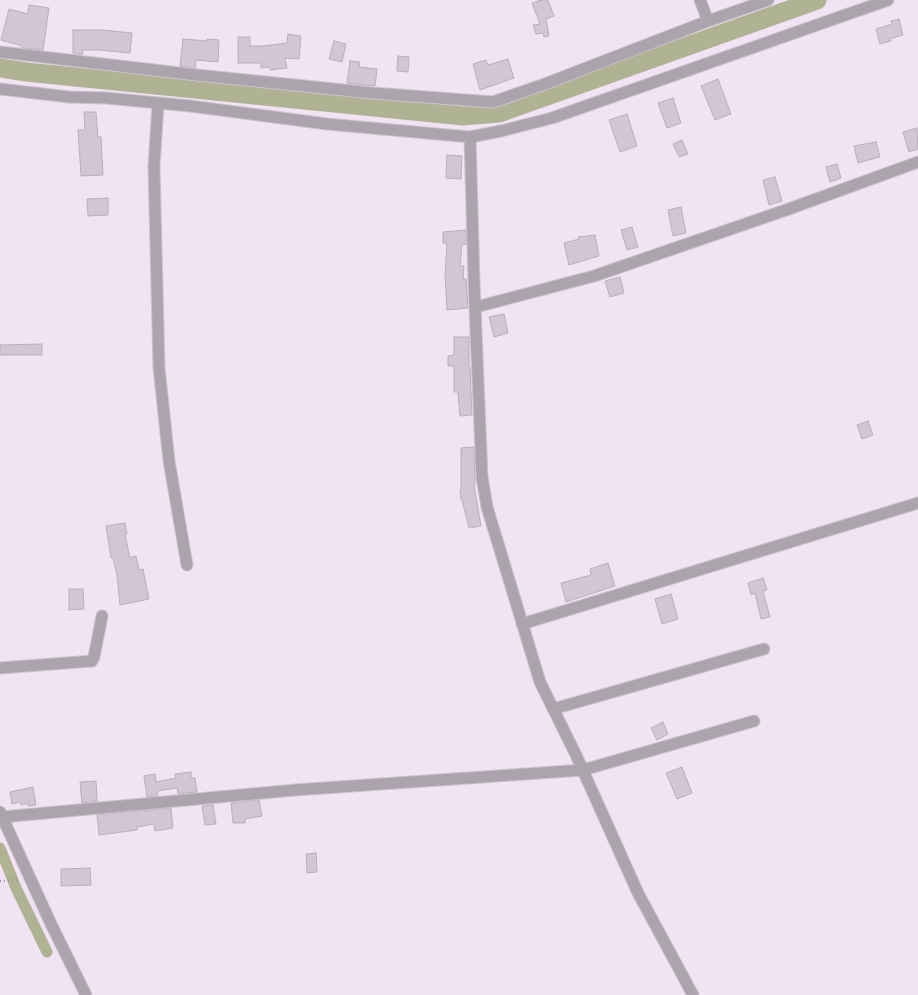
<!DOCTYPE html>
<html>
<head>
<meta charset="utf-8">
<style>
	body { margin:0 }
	canvas { display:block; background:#f2e3f4 }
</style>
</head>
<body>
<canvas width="918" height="995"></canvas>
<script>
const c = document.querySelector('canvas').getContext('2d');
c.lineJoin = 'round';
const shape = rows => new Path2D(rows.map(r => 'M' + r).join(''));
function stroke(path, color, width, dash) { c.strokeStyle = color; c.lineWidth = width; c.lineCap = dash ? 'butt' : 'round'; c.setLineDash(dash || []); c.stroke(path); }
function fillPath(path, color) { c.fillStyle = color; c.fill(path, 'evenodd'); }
stroke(shape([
	[0,848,16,888,47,952]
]), '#afb394', 11);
stroke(shape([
	[0,68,26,72,463,116,499,113,817,0]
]), '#afb394', 19);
const building = shape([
	[541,0,548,0,554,16,546,19,549,36,544,37,543,33,536,34,533,25,540,24,532,3,541,0],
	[29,5,49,8,43,50,22,48,22,46,1,40,9,9,28,14,29,5],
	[899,19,903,35,890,39,891,41,880,44,876,29,892,24,891,21,899,19],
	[73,30,102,30,132,33,130,53,99,50,83,50,82,55,73,53,73,30],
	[288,34,301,36,299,59,285,58,287,68,270,70,270,67,261,68,261,63,238,63,238,37,250,37,250,46,263,46,287,43,288,34],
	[183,39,207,41,207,39,219,40,218,62,196,60,195,68,180,66,183,39],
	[334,41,346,44,342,62,329,59,334,41],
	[398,56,409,57,408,72,397,71,398,56],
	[508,59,514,78,480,90,473,64,486,60,488,65,508,59],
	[350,61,360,62,359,67,377,69,375,86,347,83,350,61],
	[718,79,731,114,715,120,701,86,718,79],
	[673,98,681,123,667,128,658,103,673,98],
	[84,112,96,112,98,137,101,137,103,175,81,176,78,130,85,130,84,112],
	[627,114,637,146,620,152,609,120,627,114],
	[917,128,918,149,909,152,903,132,917,128],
	[682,140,688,154,679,157,673,144,682,140],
	[876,142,880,157,858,163,854,146,876,142],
	[447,155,462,156,461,179,446,178,447,155],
	[837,164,841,178,830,182,826,167,837,164],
	[775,177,782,201,769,205,763,180,775,177],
	[108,198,108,215,88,216,87,199,108,198],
	[681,207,686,233,673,236,668,210,681,207],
	[632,227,638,247,627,250,621,230,632,227],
	[466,230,466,244,462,245,460,266,464,266,463,279,466,279,468,308,447,310,445,275,447,243,443,243,443,232,466,230],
	[595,235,599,256,569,265,564,243,579,239,578,237,595,235],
	[620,277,624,293,610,297,605,281,620,277],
	[504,314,508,333,494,337,489,317,504,314],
	[454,337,469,337,469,367,470,367,472,415,460,416,458,392,454,392,454,366,448,366,448,356,454,355,454,337],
	[42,344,42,355,0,355,0,345,42,344],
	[868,421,873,435,862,439,857,425,868,421],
	[474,447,475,486,474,486,481,526,469,528,462,500,461,500,460,490,461,490,461,448,474,447],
	[125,523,127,534,125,534,130,558,136,556,139,570,143,569,149,599,120,605,117,575,113,558,111,558,106,526,125,523],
	[608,563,615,586,566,602,561,583,591,575,590,569,608,563],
	[763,578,767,590,763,591,770,617,761,619,755,593,751,595,748,583,763,578],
	[69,589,83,589,84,609,69,610,69,589],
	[671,594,678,619,662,624,655,599,671,594],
	[663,722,668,734,657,740,651,728,663,722],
	[682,767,692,793,677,799,666,773,682,767],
	[191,772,191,778,195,778,197,792,178,794,177,788,157,791,158,796,147,797,144,776,155,774,156,782,176,778,175,774,191,772],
	[96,781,97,801,82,803,80,782,96,781],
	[33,787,36,805,28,806,28,803,21,805,20,802,12,804,10,792,33,787],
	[259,800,262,816,245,819,245,823,233,823,231,803,259,800],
	[213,805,216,824,205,825,202,806,213,805],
	[171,808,173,828,155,831,154,824,137,827,137,830,99,835,97,815,171,808],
	[316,853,317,872,307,873,306,854,316,853],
	[90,868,91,885,61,886,61,869,90,868]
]);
fillPath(building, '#d3c5d6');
stroke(building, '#bbadbe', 1);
const street = shape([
	[700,0,708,21],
	[0,52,197,75,373,93,493,102,542,85,708,21,768,0],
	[0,89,69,97,106,98,190,106,327,124,470,137,501,131,552,118,888,0],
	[158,104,154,167,159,368,169,461,187,565],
	[470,137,474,282,482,477,487,507,540,682,576,755,638,893,693,995],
	[476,307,594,276,786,210,918,162],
	[522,624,918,503],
	[0,668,92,661,94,657,102,616],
	[553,709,764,649],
	[0,812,51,924,86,995],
	[2,817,295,790,583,770,754,721]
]);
stroke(street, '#cec1d0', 13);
stroke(shape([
	[0,881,20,880]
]), '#9a8f9b', 2, [1, 3]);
stroke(street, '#aba4ac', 11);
</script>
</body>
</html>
